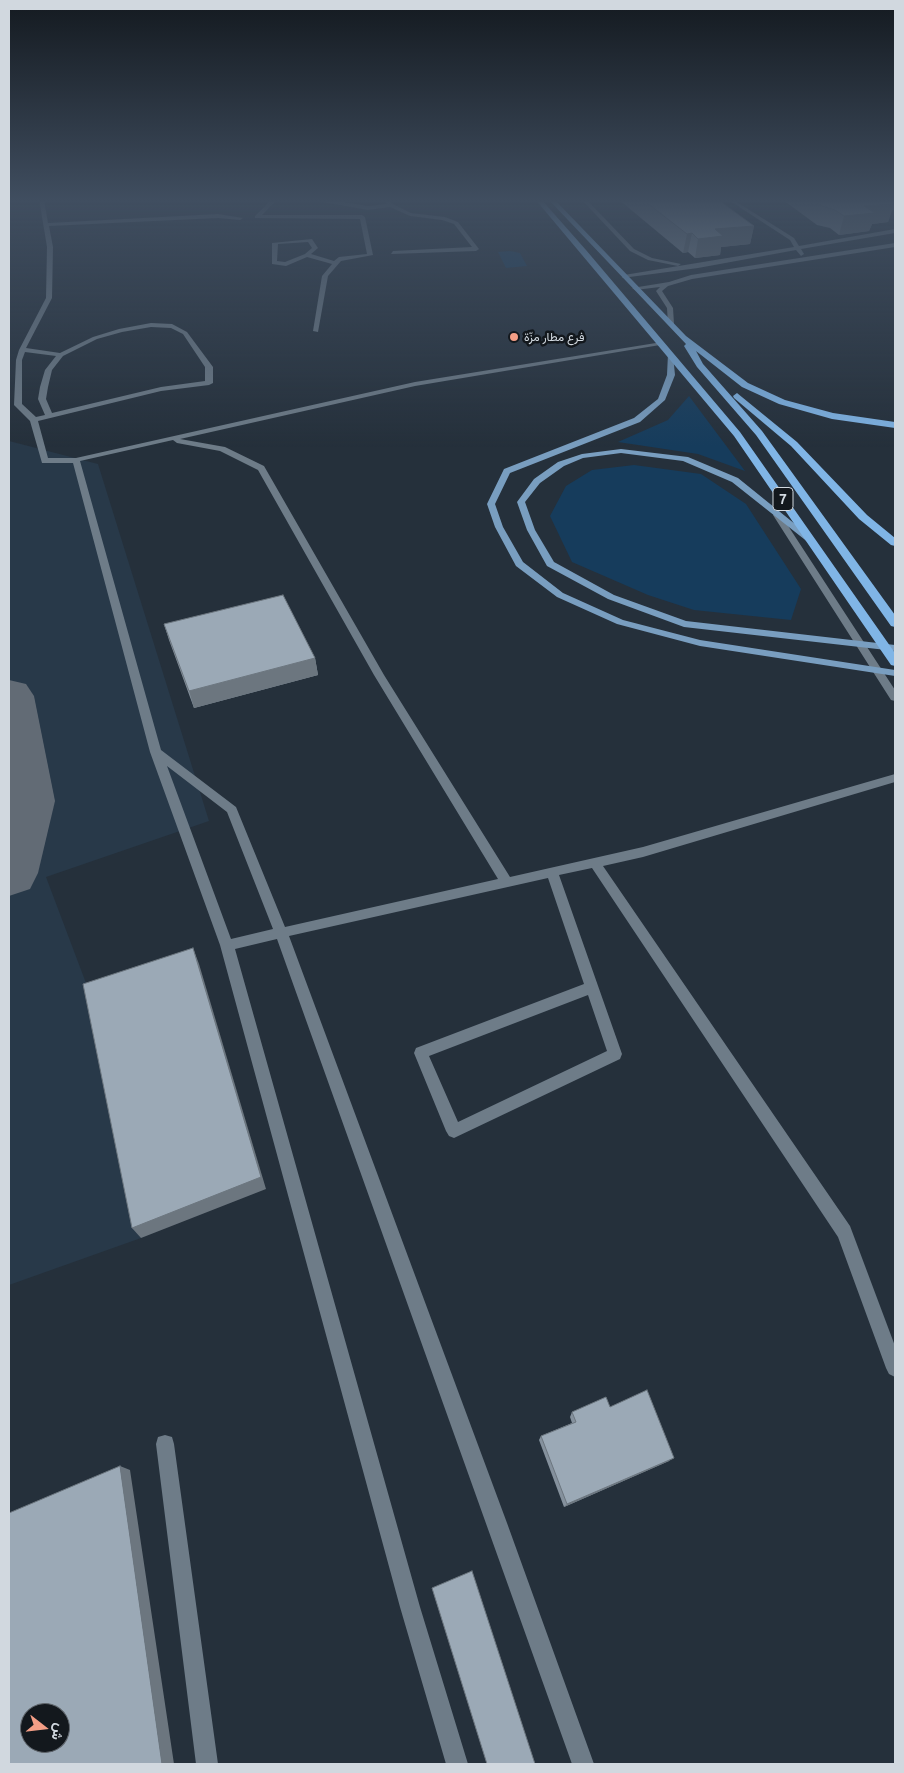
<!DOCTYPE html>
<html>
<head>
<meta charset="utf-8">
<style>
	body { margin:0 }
	#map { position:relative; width:904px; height:1773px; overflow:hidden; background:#25303b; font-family:Ubuntu,Vazirmatn,sans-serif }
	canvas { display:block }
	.frame { position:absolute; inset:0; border:10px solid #d1d8df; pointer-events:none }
	.north { position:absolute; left:20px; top:1703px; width:50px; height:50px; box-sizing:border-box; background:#13181d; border:1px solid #5f656b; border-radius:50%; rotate:106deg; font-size:14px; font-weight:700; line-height:20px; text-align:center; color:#d1d8df }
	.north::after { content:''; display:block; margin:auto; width:18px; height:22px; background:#f49e86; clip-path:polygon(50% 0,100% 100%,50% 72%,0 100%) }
</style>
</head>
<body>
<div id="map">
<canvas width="904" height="1773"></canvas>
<div class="frame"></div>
<div class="north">ش</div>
</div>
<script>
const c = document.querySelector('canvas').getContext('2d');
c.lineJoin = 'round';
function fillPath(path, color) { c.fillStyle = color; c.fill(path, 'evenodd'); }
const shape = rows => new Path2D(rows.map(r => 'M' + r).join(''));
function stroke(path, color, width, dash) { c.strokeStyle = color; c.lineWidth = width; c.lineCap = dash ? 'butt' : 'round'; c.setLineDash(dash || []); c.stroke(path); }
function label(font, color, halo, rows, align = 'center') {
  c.font = font + ' Ubuntu,Vazirmatn,sans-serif'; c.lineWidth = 5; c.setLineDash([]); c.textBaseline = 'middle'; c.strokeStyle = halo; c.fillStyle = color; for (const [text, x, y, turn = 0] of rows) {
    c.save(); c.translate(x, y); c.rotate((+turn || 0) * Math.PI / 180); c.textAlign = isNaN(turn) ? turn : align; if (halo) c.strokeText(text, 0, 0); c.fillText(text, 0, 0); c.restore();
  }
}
fillPath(shape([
	[9,441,98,464,209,821,46,877,92,999,141,1238,9,1285]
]), '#283949');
fillPath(shape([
	[510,251,520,253,527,266,506,268,498,252],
	[689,396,745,471,698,454,618,442,668,420],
	[634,465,701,474,746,504,801,589,791,620,694,610,648,595,572,562,550,516,566,486,592,470]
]), '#163c5c');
fillPath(shape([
	[9,680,26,684,34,696,55,801,38,873,30,889,9,896,9,680]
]), '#626b75');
fillPath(shape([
	[39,199,44,199,48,223,218,214,243,218,240,220,218,218,49,226,53,247,52,298,26,348,60,353,93,337,119,329,151,323,172,324,187,332,213,367,213,383,209,385,161,391,38,421,48,458,76,458,415,382,662,342,662,344,660,345,415,386,180,439,225,447,264,466,384,675,510,877,643,847,895,774,895,782,643,857,603,866,850,1226,895,1346,895,1377,889,1374,886,1368,838,1237,592,868,559,875,622,1054,620,1059,454,1138,449,1136,446,1131,414,1053,416,1048,584,984,548,878,289,936,507,1523,594,1764,572,1764,277,939,235,949,420,1607,468,1764,446,1764,400,1607,220,945,150,752,73,463,42,463,30,421,14,405,16,360,19,350,46,298,47,247,39,199],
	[151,327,171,328,183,334,205,367,205,381,161,387,52,413,46,399,48,387,52,370,63,356,97,339,122,332,151,327],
	[25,352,56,356,45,370,40,387,38,399,45,415,36,417,22,404,22,360,25,352],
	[173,440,177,443,220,451,258,470,374,675,498,879,285,927,236,807,161,750,80,461,173,440],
	[167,766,227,812,273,929,231,939,167,766],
	[588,995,607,1051,458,1122,429,1056,588,995],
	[272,199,278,199,262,215,362,215,365,217,373,255,341,261,328,276,318,332,313,331,322,276,332,264,307,257,286,266,272,264,272,243,312,239,318,248,311,254,334,261,339,257,367,254,360,219,255,218,255,216,272,199],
	[308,242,312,248,305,254,285,262,277,261,278,244,308,242],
	[324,199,368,206,387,204,382,199,388,199,393,204,411,213,445,217,458,222,479,249,476,251,391,254,393,251,472,247,454,224,442,220,410,216,390,207,368,210,322,202,324,199],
	[581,199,586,199,634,249,652,258,681,264,678,266,648,260,630,251,581,199],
	[727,199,732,199,794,238,799,246,895,229,895,233,801,249,804,254,801,256,796,250,698,268,622,278,624,275,794,247,790,240,727,199],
	[895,243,895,247,692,279,668,286,662,291,673,308,674,324,671,326,668,324,667,308,656,291,660,287,635,290,632,288,669,282,691,275,895,243],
	[777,512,781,515,895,690,895,701,891,700,773,515,777,512],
	[165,1435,172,1437,174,1444,218,1764,196,1764,156,1444,158,1437,165,1435]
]), '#6e7c88');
fillPath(shape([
	[668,354,673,355,675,375,665,400,640,422,510,473,495,504,503,527,523,562,563,593,623,620,700,640,895,670,895,676,700,646,617,624,557,597,516,566,495,527,487,504,504,469,634,418,658,399,667,375,668,354],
	[621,449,688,457,738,478,816,541,812,544,809,543,732,482,683,461,621,453,583,458,564,466,540,483,525,502,535,530,554,562,614,595,686,621,895,645,895,651,684,627,608,599,547,566,527,530,517,502,534,479,558,462,582,454,621,449]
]), '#799ec0');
fillPath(shape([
	[535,199,541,199,586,250,740,432,895,653,895,666,891,665,734,436,535,199],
	[548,199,554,199,686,336,748,383,785,400,833,413,895,422,895,428,832,419,779,404,742,387,696,351,703,364,762,431,895,615,895,627,891,626,756,435,697,367,684,346,686,344,548,199],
	[737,393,797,442,867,515,895,538,895,546,891,545,859,519,791,446,734,398,733,396,737,393]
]), '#80b5e6');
fillPath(shape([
	[618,199,717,199,754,226,750,244,721,247,720,255,695,258,688,252,683,253],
	[784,199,895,199,895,210,892,210,888,222,872,224,869,231,839,235,830,228,817,225,783,200],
	[164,624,315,658,318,675,194,708,169,640],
	[610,1407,669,1461,564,1507,539,1440,541,1436,572,1423,570,1417,572,1412]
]), '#85919d');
fillPath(shape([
	[894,204,888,222,872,224,869,231,839,235,844,216,864,206],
	[754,226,750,244,721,247,720,255,695,258,698,239,715,229],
	[692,233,688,252,683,253,687,234],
	[315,658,318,675,194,708,189,691],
	[193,948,199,964,266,1189,141,1238,132,1228],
	[674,1458,669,1461,564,1507,567,1504],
	[120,1466,130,1470,174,1764,162,1764]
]), '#6c767f');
const building = shape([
	[642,199,717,199,754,226,715,229,723,236,698,239,692,233,687,234,642,199],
	[811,199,886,199,894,204,864,206,875,213,844,216,835,210,822,206,811,199],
	[283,595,315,658,189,691,164,624,283,595],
	[193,948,261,1177,132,1228,83,984,193,948],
	[647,1390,674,1458,567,1504,541,1436,576,1422,572,1412,606,1397,610,1407,647,1390],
	[120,1466,162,1764,9,1764,9,1513,120,1466],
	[30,1713,60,1713,60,1743,30,1743,30,1713],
	[472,1571,535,1764,487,1764,432,1588,472,1571]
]);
fillPath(building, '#9ba9b6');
stroke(building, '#6c767f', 1);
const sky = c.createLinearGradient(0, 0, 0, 447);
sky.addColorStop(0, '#141a20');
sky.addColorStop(0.45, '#404e60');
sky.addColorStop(1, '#404e6000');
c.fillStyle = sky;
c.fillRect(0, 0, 904, 447);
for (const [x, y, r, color] of [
	[514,337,5,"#f49e86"]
]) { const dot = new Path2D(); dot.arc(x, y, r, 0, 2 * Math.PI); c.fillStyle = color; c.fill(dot); stroke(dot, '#13181d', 2); }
label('12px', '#d1d8df', '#13181d', [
	["فرع مطار مزّة",524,337]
], 'left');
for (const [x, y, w] of [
	[783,499,20]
]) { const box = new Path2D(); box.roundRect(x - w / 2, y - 11.5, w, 23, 4); c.fillStyle = '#13181d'; c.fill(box); stroke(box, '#d1d8df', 1); }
label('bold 14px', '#d1d8df', null, [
	["7",783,499]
]);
</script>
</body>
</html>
